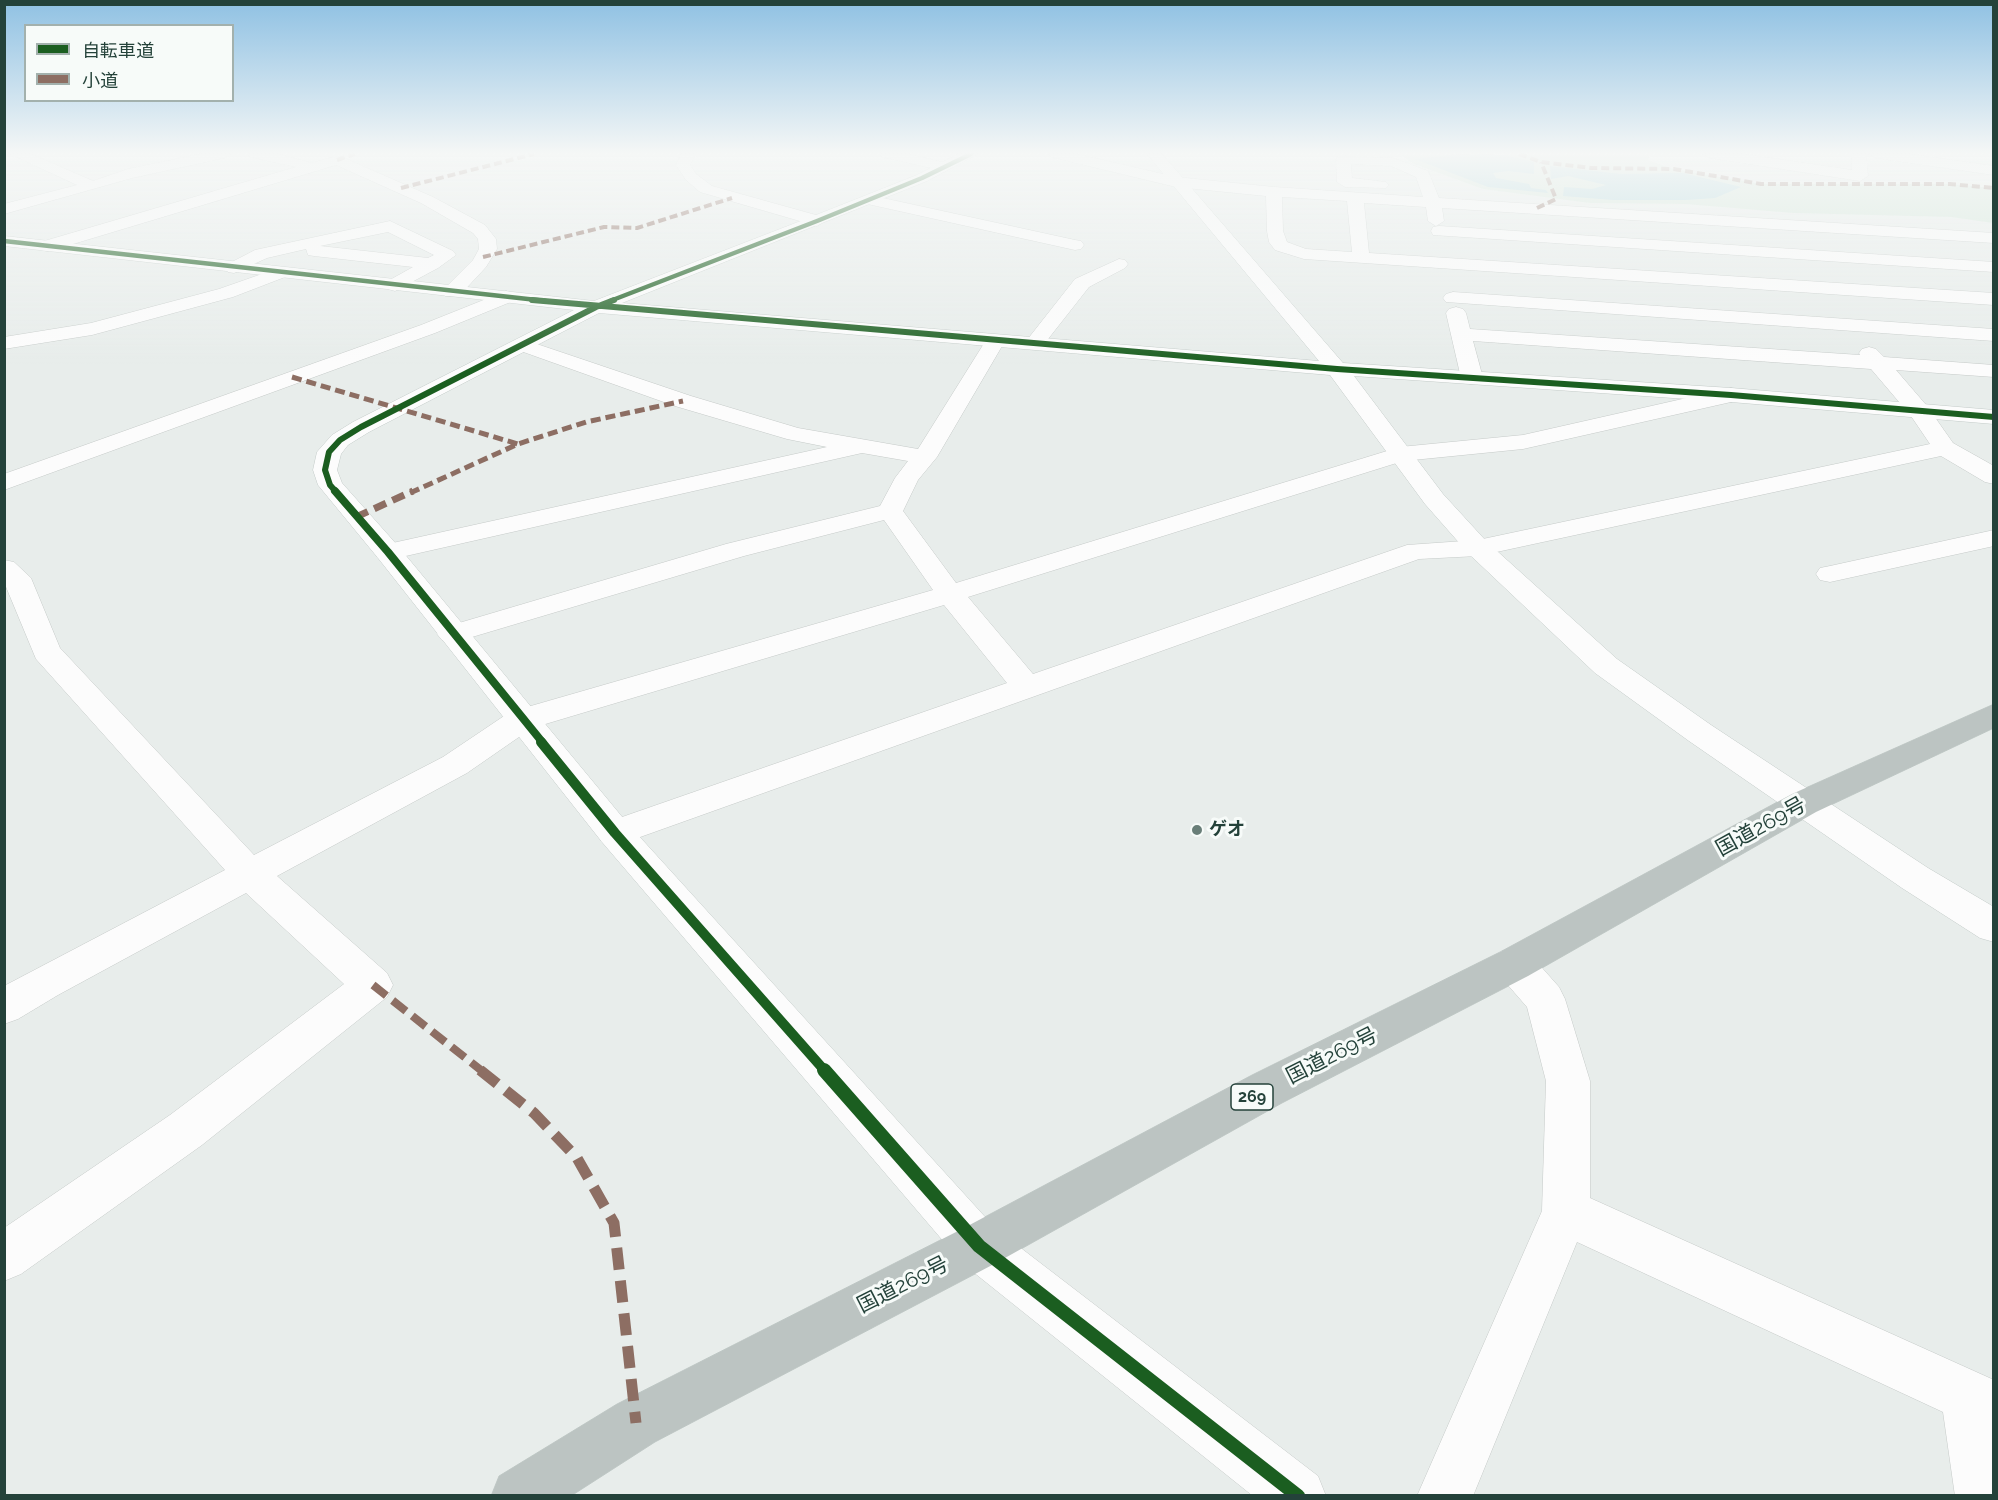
<!DOCTYPE html>
<html>
<head>
<meta charset="utf-8">
<style>
	body { margin:0 }
	#map { position:relative; width:1998px; height:1500px; overflow:hidden; background:#e8edeb; font-family:Raleway,"Noto Sans JP",sans-serif }
	canvas { display:block }
	.frame { position:absolute; inset:0; border:6px solid #24423a; pointer-events:none }
	.legend { position:absolute; left:24px; top:24px; width:210px; height:78px; box-sizing:border-box; background:#f7fbf9; border:2px solid #a3b1ad; margin:0; padding:8px 10px; list-style:none; font-size:18px; color:#24423a }
	.legend li { display:flex; align-items:center; gap:12px; height:30px }
	.legend b { width:30px; border:2px solid #a3b1ad }
</style>
</head>
<body>
<div id="map">
<canvas width="1998" height="1500"></canvas>
<div class="frame"></div>
<ul class="legend">
<li><b style="height:8px;background:#1b5e20"></b>自転車道</li>
<li><b style="height:8px;background:#8d6e63"></b>小道</li>
</ul>
</div>
<script>
const c = document.querySelector('canvas').getContext('2d');
c.lineJoin = 'round';
function fillPath(path, color) { c.fillStyle = color; c.fill(path, 'evenodd'); }
const shape = rows => new Path2D(rows.map(r => 'M' + r).join(''));
function stroke(path, color, width, dash) { c.strokeStyle = color; c.lineWidth = width; c.lineCap = dash ? 'butt' : 'round'; c.setLineDash(dash || []); c.stroke(path); }
function label(font, color, halo, rows, align = 'center') {
  c.font = font + ' Raleway,"Noto Sans JP",sans-serif'; c.lineWidth = 6; c.setLineDash([]); c.textBaseline = 'middle'; c.strokeStyle = halo; c.fillStyle = color; for (const [text, x, y, turn = 0] of rows) {
    c.save(); c.translate(x, y); c.rotate((+turn || 0) * Math.PI / 180); c.textAlign = isNaN(turn) ? turn : align; if (halo) c.strokeText(text, 0, 0); c.fillText(text, 0, 0); c.restore();
  }
}
fillPath(shape([
	[1401,155,1650,155,1648,160,1674,169,1761,184,1950,184,1993,188,1993,223,1951,217,1793,213,1685,204,1590,203,1483,189,1414,164]
]), '#d1e6d8');
fillPath(shape([
	[1458,154,1505,155,1534,162,1534,174,1508,171,1493,173,1496,178,1529,184,1531,188,1546,190,1548,193,1488,187,1415,159],
	[1550,166,1621,174,1683,173,1741,187,1715,198,1686,200,1613,200,1563,196,1564,187,1592,189,1606,185,1568,176,1551,179]
]), '#a9d4db');
const street = shape([
	[10,154,31,154,93,181,128,169,200,154,231,154,224,158,132,178,4,214,4,204,77,185,10,154],
	[248,154,278,154,312,163,337,156,342,157,433,197,485,225,496,239,497,249,486,267,459,296,445,296,443,292,445,288,473,260,479,249,478,239,473,233,421,203,336,165,53,250,47,251,41,250,38,246,41,242,296,167,250,157,248,154],
	[681,154,696,154,690,165,696,174,712,186,823,217,825,221,817,226,700,192,686,180,676,165,681,154],
	[880,154,909,154,950,164,952,167,945,171,882,157,880,154],
	[1049,154,1077,154,1176,177,1274,187,1423,197,1416,177,1391,166,1351,164,1352,178,1386,182,1389,185,1386,188,1345,187,1337,182,1336,159,1338,156,1393,158,1428,171,1439,198,1994,233,1994,243,1442,208,1444,221,1436,226,1428,221,1426,207,1364,203,1369,253,1994,293,1994,305,1304,259,1275,250,1269,242,1267,231,1266,196,1176,187,1051,157,1049,154],
	[1282,197,1347,201,1352,252,1306,249,1287,242,1283,231,1282,197],
	[1703,154,1744,154,1852,170,1852,154,1866,154,1868,176,1860,181,1710,158,1703,154],
	[1869,154,1910,154,1994,166,1994,175,1876,158,1869,154],
	[869,195,1075,240,1081,241,1084,245,1081,249,1075,250,863,203,861,200,869,195],
	[390,221,453,251,456,255,438,268,395,291,388,289,386,285,388,281,413,267,314,256,308,255,306,249,267,258,234,273,228,272,225,268,228,264,255,250,390,221],
	[388,232,434,255,428,258,320,246,388,232],
	[1439,226,1994,262,1994,272,1433,235,1431,231,1433,227,1439,226],
	[1119,259,1125,260,1128,264,1125,268,1089,287,1041,348,1027,348,1024,344,1027,340,1075,279,1119,259],
	[279,268,285,269,288,273,285,277,233,297,92,335,4,349,4,337,91,323,219,289,279,268],
	[506,291,513,293,516,297,513,301,435,333,4,490,4,474,421,325,506,291],
	[1453,292,1994,329,1994,341,1446,302,1443,298,1446,294,1453,292],
	[1456,307,1463,309,1466,313,1470,329,1860,355,1859,353,1862,349,1869,347,1876,349,1884,357,1994,365,1994,377,1896,370,1927,406,1953,443,1994,466,1994,484,1985,482,1941,456,1478,556,1419,559,615,846,602,842,597,833,602,824,1007,683,944,605,532,728,467,773,277,876,387,973,393,985,387,997,202,1145,21,1274,4,1281,4,1228,170,1115,344,984,246,893,58,995,18,1019,4,1024,4,986,225,870,36,659,4,582,4,560,14,562,31,578,60,648,254,855,443,757,510,712,933,590,884,520,744,556,462,640,452,643,442,640,437,634,442,628,726,544,880,506,895,478,908,461,862,453,388,560,378,558,375,552,378,546,388,544,827,447,787,439,675,406,515,349,512,345,515,341,522,339,691,396,798,428,918,449,988,337,1002,337,1005,341,937,457,918,480,903,511,956,583,1400,447,1523,435,1731,388,1739,390,1742,395,1739,400,1731,402,1523,449,1403,461,968,597,1033,674,1407,545,1478,540,1930,444,1911,416,1871,369,1473,341,1483,378,1480,383,1472,384,1464,383,1461,378,1446,313,1449,309,1456,307],
	[1994,530,1994,546,1830,582,1820,580,1816,574,1820,568,1830,566,1994,530],
	[1514,947,1528,952,1559,987,1565,999,1590,1081,1590,1198,1994,1380,1994,1496,1955,1496,1943,1412,1577,1242,1473,1496,1417,1496,1542,1211,1546,1081,1527,1007,1500,976,1494,964,1500,952,1514,947],
	[979,1222,996,1229,1318,1476,1326,1496,1253,1496,962,1263,955,1246,962,1229,979,1222]
]);
const secondary = shape([
	[958,154,978,154,927,181,622,303,1319,361,1147,154,1162,154,1343,363,1731,388,1994,410,1994,424,1731,402,1354,376,1443,494,1487,542,1617,659,1711,725,1928,868,1994,907,1994,942,1980,938,1902,888,1689,741,1595,673,1469,554,1425,504,1330,375,599,313,369,432,348,445,341,454,337,470,342,483,398,546,628,824,996,1229,1003,1246,996,1263,979,1270,962,1263,602,842,378,558,318,485,313,470,317,452,332,435,353,422,574,310,4,246,4,236,594,301,811,217,917,175,958,154]
]);
const highway = shape([
	[1994,704,1994,728,1816,812,1528,976,1282,1103,996,1263,655,1442,571,1496,491,1496,499,1476,617,1404,962,1229,1252,1075,1500,952,1792,794,1994,704]
]);
stroke(street, '#c5cac8', 1);
stroke(secondary, '#c3cbc8', 1);
stroke(highway, '#c3ccc9', 1);
fillPath(street, '#fcfcfc');
fillPath(secondary, '#fcfcfc');
fillPath(highway, '#bcc4c2');
stroke(shape([
	[1519,154,1541,162,1591,168,1674,169,1761,184,1950,184,1994,188],
	[337,160,355,154],
	[401,188,534,154],
	[1537,208,1556,199,1541,162],
	[483,257,604,227,637,228,732,198]
]), '#8d6e63', 4, [8, 4]);
stroke(shape([
	[292,377,518,444],
	[410,493,518,444,586,422,683,401]
]), '#8d6e63', 5, [10, 5]);
stroke(shape([
	[356,517,413,491]
]), '#8d6e63', 7, [13, 7]);
stroke(shape([
	[373,985,482,1071]
]), '#8d6e63', 8, [17, 8]);
stroke(shape([
	[480,1070,534,1113,577,1158,614,1223,636,1423]
]), '#8d6e63', 11, [22, 11]);
stroke(shape([
	[4,241,546,301],
	[610,301,817,221,922,178,971,154]
]), '#1b5e20', 4.5);
stroke(shape([
	[532,300,1337,369,1731,395,1994,417],
	[337,493,330,485,325,470,329,452,340,440,361,427,596,307,614,300]
]), '#1b5e20', 6);
stroke(shape([
	[335,491,388,552,543,743]
]), '#1b5e20', 8);
stroke(shape([
	[541,742,615,833,825,1071]
]), '#1b5e20', 10);
stroke(shape([
	[824,1070,979,1246,1298,1496]
]), '#1b5e20', 14);
const sky = c.createLinearGradient(0, 0, 0, 364);
sky.addColorStop(0, '#8fc1e3');
sky.addColorStop(0.42, '#f5f7f6');
sky.addColorStop(1, '#f5f7f600');
c.fillStyle = sky;
c.fillRect(0, 0, 1998, 364);
for (const [x, y, r, color] of [
	[1197,830,6,"#697e78"]
]) { const dot = new Path2D(); dot.arc(x, y, r, 0, 2 * Math.PI); c.fillStyle = color; c.fill(dot); stroke(dot, '#f7fbf9', 2); }
for (const [x, y, w] of [
	[1252,1097,42]
]) { const box = new Path2D(); box.roundRect(x - w / 2, y - 13, w, 26, 4.5); c.fillStyle = '#f7fbf9'; c.fill(box); stroke(box, '#24423a', 1.5); }
label('bold 16px', '#24423a', null, [
	["269",1252,1097]
]);
label('bold 18px', '#24423a', '#f7fbf9', [
	["ゲオ",1209,830]
], 'left');
label('21px', '#24423a', '#f7fbf9', [
	["国道269号",1761,827,-29],
	["国道269号",1332,1056,-27],
	["国道269号",903,1285,-27]
]);
</script>
</body>
</html>
